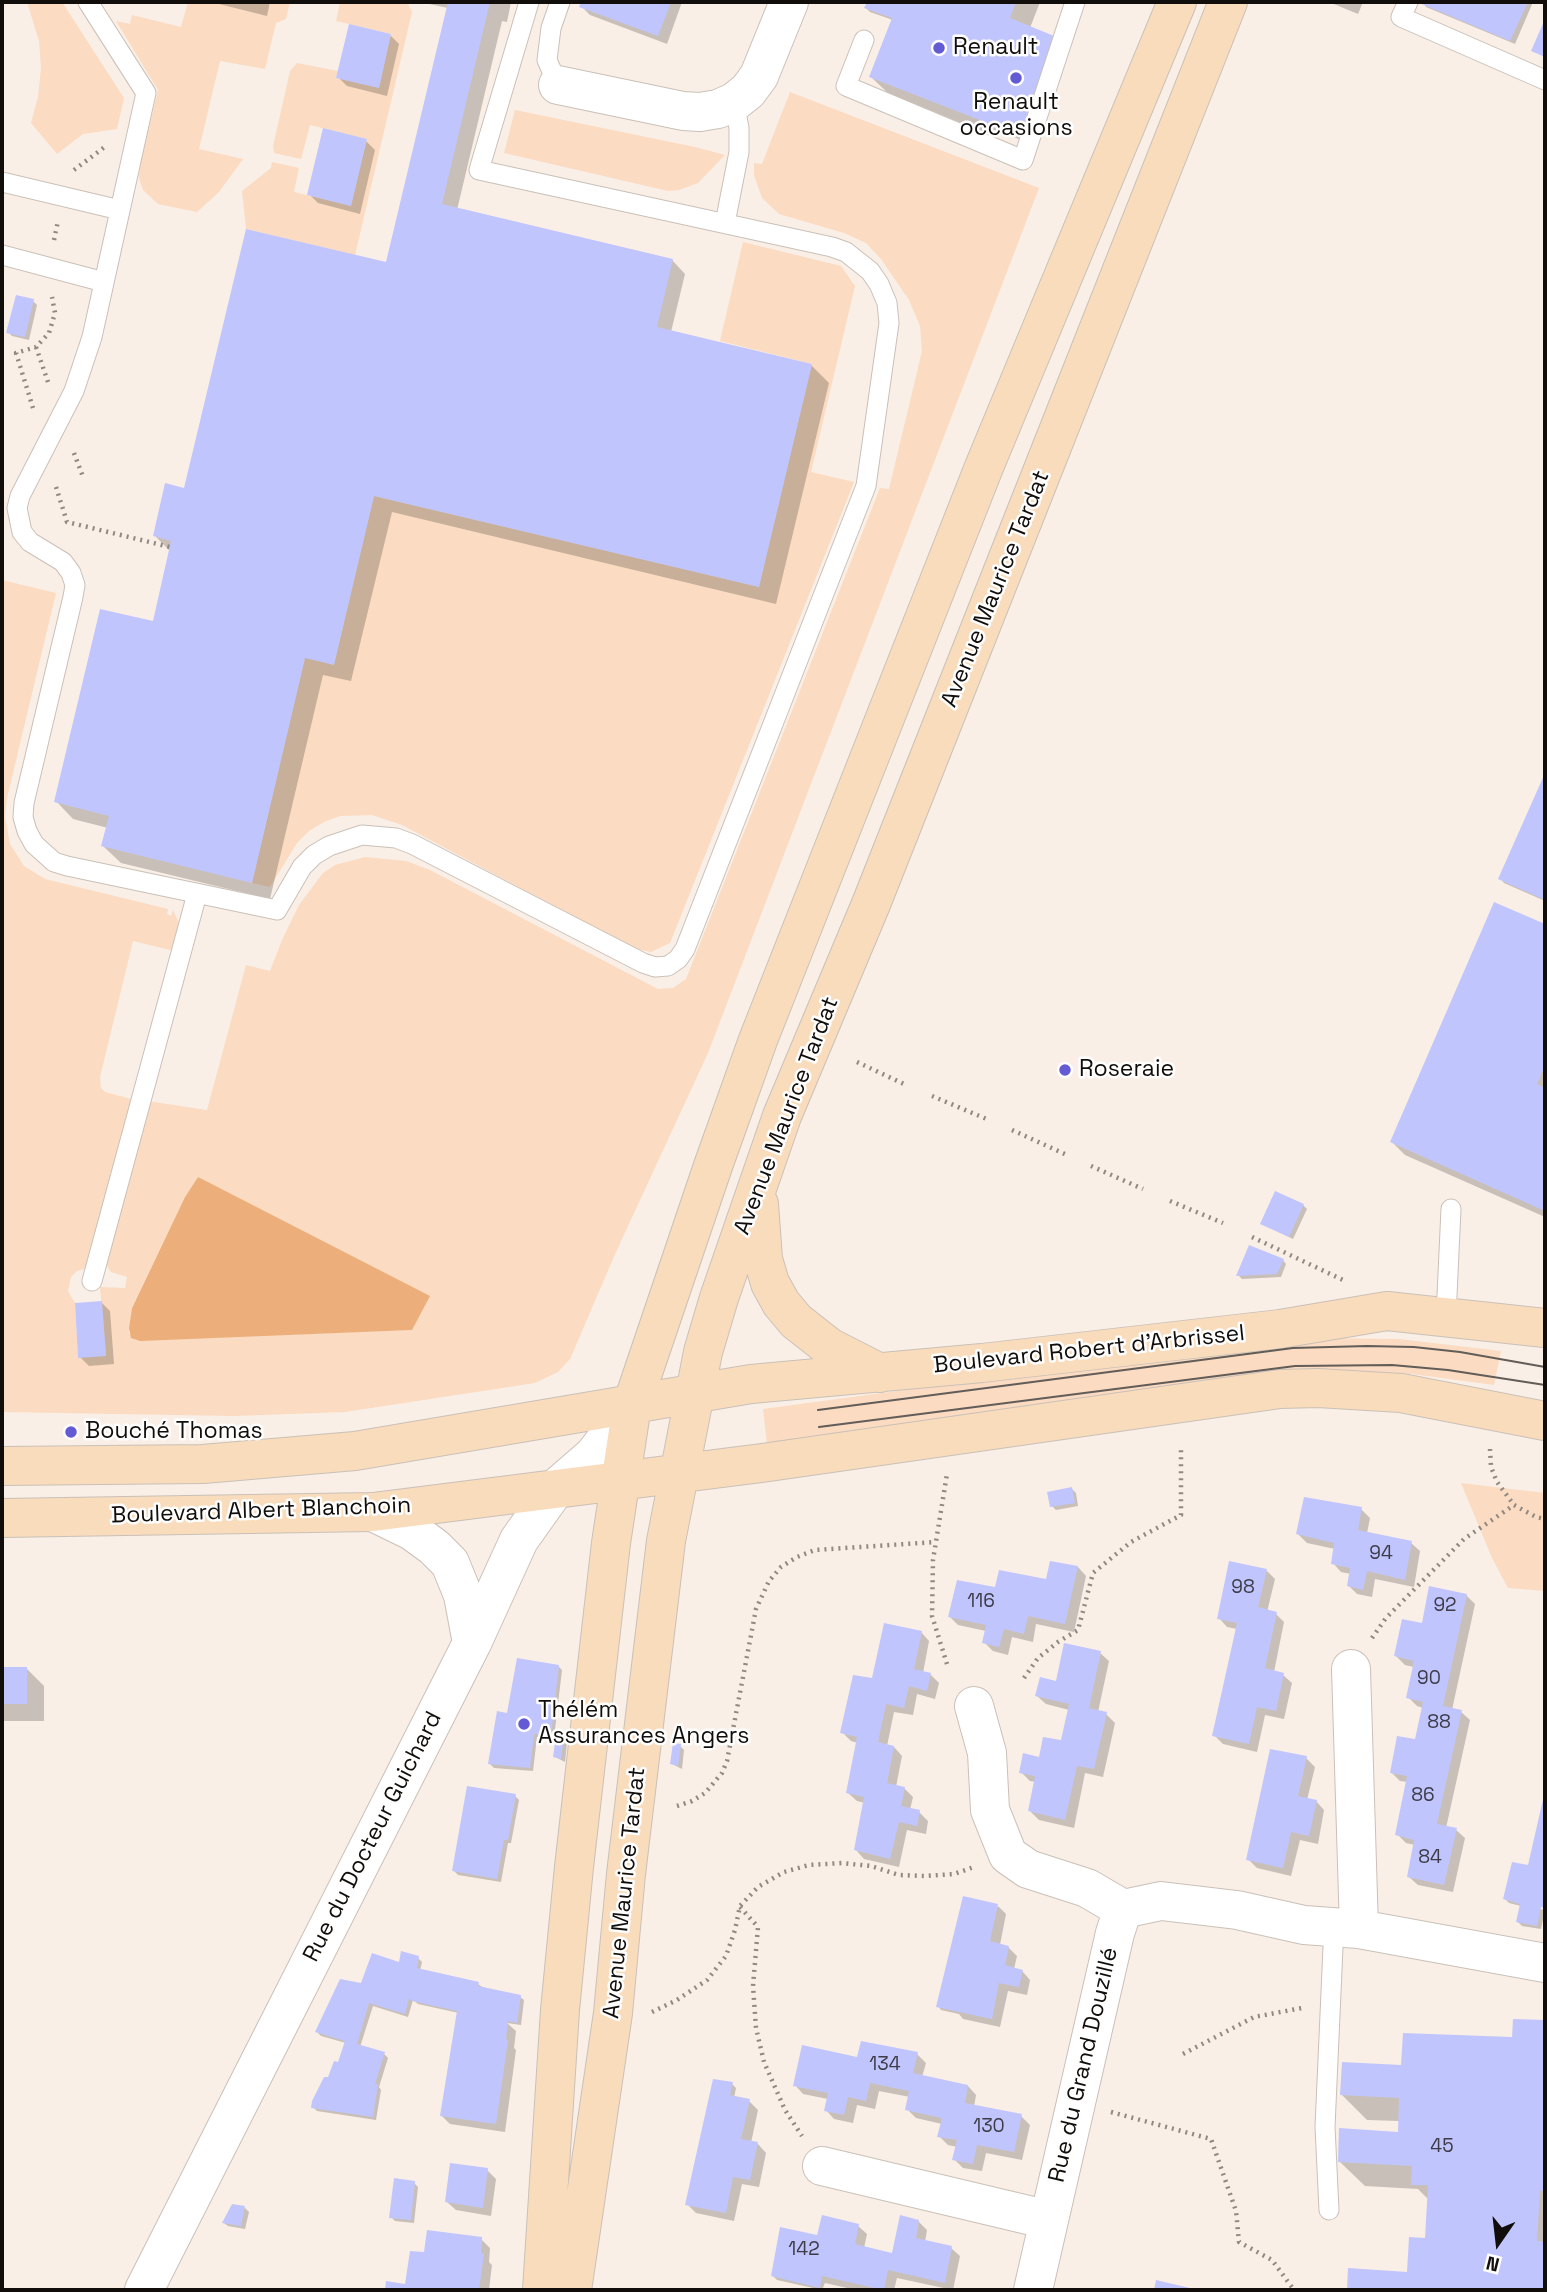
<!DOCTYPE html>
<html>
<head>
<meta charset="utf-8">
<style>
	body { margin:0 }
	#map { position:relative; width:1547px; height:2292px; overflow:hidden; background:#f9efe6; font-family:"Space Grotesk",sans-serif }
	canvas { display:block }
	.frame { position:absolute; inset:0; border:4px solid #100d0a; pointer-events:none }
	.north { position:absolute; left:1463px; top:2208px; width:70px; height:70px; -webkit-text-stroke:5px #fefefe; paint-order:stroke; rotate:194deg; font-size:19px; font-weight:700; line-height:28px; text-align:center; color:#100d0a }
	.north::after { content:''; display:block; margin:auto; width:24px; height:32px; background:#100d0a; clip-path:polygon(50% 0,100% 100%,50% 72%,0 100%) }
</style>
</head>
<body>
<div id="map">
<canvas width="1547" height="2292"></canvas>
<div class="frame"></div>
<div class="north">N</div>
</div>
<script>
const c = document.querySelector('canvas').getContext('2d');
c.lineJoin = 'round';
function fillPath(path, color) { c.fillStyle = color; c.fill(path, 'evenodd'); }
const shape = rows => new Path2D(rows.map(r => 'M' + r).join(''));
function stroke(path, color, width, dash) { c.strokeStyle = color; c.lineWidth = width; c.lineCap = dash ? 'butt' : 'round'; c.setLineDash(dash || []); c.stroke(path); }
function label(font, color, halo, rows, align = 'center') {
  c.font = font + ' "Space Grotesk",sans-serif'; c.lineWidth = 5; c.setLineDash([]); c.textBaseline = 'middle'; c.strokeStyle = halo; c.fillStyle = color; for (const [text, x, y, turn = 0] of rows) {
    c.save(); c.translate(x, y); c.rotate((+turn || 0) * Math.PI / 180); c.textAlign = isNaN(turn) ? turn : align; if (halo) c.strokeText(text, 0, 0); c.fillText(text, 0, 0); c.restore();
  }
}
fillPath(shape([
	[27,2,62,2,124,98,117,129,83,134,57,154,31,123,38,97,41,68,39,41],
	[188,2,290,2,286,19,276,23,265,69,220,61,199,149,243,159,219,192,197,212,158,204,143,190,139,178,140,166,158,90,116,21,130,24,132,15,181,27],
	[340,2,407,2,412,12,355,255,246,229,242,191,271,168,272,162,299,168,294,192,351,206,367,139,310,125,301,159,274,153,273,146,290,71,297,63,338,71,336,78,379,88,391,34,336,21],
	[790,92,1039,188,708,1053,616,1252,570,1359,558,1372,535,1383,345,1412,234,1416,2,1412,2,580,56,593,7,798,5,817,10,844,24,866,45,879,168,909,167,914,171,916,173,910,179,923,174,951,133,941,100,1077,101,1088,105,1092,131,1099,87,1263,84,1269,77,1271,71,1277,68,1291,75,1303,78,1357,106,1355,100,1287,125,1288,127,1277,111,1272,104,1261,147,1101,207,1110,246,965,270,971,282,940,299,905,323,873,335,865,365,857,406,861,430,870,658,989,673,988,686,979,880,488,889,489,922,351,920,326,909,300,881,259,866,243,844,233,779,214,762,198,754,175,754,163,762,164],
	[198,1177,412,1330,136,1340,129,1333,132,1307,185,1197],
	[515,110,695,147,725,155,698,183,679,190,668,191,504,153],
	[743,242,841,266,855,286,811,472,854,482,670,943,651,952,633,948,402,825,372,815,340,816,324,822,309,831,297,843,270,887,252,883,305,658,334,664,374,496,759,587,812,364,720,341],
	[1318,1338,1399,1339,1501,1351,1494,1385,1412,1374,1371,1372,767,1444,763,1409,1201,1350],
	[1461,1483,1545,1493,1545,1591,1508,1588,1492,1558]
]), '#fbdbc1');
fillPath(shape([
	[198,1177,430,1296,412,1330,140,1341,131,1338,129,1328,132,1308,185,1197]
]), '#ecaf7b');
fillPath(shape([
	[211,2,270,2,267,16],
	[420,2,511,2,507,22,502,21,457,210,672,260,685,274,671,332,811,365,829,383,776,604,392,512,351,681,323,675,270,899,121,863,103,846,108,828,73,819,56,801,154,624,171,552,155,536,186,490,392,266,448,8],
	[582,2,682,2,667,44,590,15,581,6],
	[869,2,1040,2,1030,28,1030,143,991,129,989,134,889,94,871,77,893,20,870,12,866,8],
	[1329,2,1363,2,1358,14],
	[1423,2,1533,2,1515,44,1426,7],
	[391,36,399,44,387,96,347,86,338,77],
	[366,141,375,150,360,214,318,203,309,194],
	[33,301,37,305,29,340,12,336,8,332],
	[1545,777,1545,901,1504,883,1501,879],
	[1495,904,1545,926,1545,1217,1405,1155,1392,1142],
	[1303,1205,1307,1209,1293,1239,1262,1224],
	[1283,1260,1286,1264,1281,1277,1242,1279,1238,1275],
	[101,1302,110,1311,114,1364,89,1366,80,1357],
	[1072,1489,1076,1493,1078,1506,1056,1510,1052,1506],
	[1361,1509,1370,1518,1367,1533,1411,1543,1420,1551,1414,1587,1375,1579,1372,1597,1357,1594,1349,1586,1351,1574,1341,1572,1333,1563,1335,1549,1307,1543,1298,1534],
	[1078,1567,1086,1576,1074,1632,1036,1624,1033,1642,1012,1637,1008,1655,993,1651,984,1642,986,1631,958,1625,950,1617,997,1589,1047,1581],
	[1266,1570,1275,1579,1267,1612,1276,1614,1284,1622,1274,1672,1283,1675,1292,1683,1284,1719,1265,1715,1257,1752,1223,1744,1214,1735,1237,1629,1227,1627,1219,1618],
	[1466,1595,1475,1604,1452,1710,1461,1712,1470,1720,1446,1828,1456,1830,1465,1838,1453,1892,1418,1885,1409,1877,1415,1845,1406,1843,1397,1834,1408,1782,1400,1781,1391,1772,1417,1741,1423,1708,1417,1706,1408,1697,1414,1667,1405,1665,1396,1656,1423,1625],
	[921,1632,929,1641,923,1673,930,1674,939,1683,935,1699,917,1694,913,1715,894,1712,887,1746,894,1747,902,1756,896,1787,904,1788,913,1797,910,1810,919,1812,928,1821,926,1834,907,1830,899,1867,864,1859,856,1850,865,1803,857,1801,848,1793,858,1743,851,1741,842,1732,873,1680],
	[1100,1653,1109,1661,1098,1712,1106,1714,1115,1723,1103,1777,1085,1773,1074,1828,1039,1820,1030,1811,1036,1782,1030,1781,1021,1772,1062,1742,1069,1710,1046,1704,1037,1696],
	[558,1666,562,1670,554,1738,564,1739,567,1743,565,1762,555,1757,557,1740,537,1737,533,1771,494,1768,490,1764,509,1715],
	[2,1668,26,1668,44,1686,44,1721,2,1721],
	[680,1746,684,1750,682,1769,672,1764],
	[1306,1758,1315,1767,1307,1800,1316,1801,1324,1810,1318,1844,1300,1840,1291,1876,1257,1868,1248,1859],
	[515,1796,519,1800,511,1843,508,1843,501,1882,458,1875,454,1871],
	[1545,1798,1545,1906,1530,1903,1530,1907,1545,1910,1541,1929,1522,1926,1518,1922,1521,1906,1509,1903,1505,1899,1530,1867],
	[998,1906,1006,1914,1000,1945,1008,1947,1017,1956,1014,1969,1022,1971,1030,1980,1027,1995,1008,1991,1000,2027,963,2019,959,2014,941,2010,938,2006],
	[418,1958,422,1962,420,1971,478,1984,482,1987,520,1997,524,2000,521,2025,507,2023,516,2031,514,2048,516,2050,505,2132,450,2124,441,2115,459,2013,418,2004,413,2000,408,2017,373,2006,360,2047,384,2054,388,2058,379,2087,381,2090,376,2120,317,2111,313,2107,339,2064,346,2043,321,2036,317,2032,362,1985,400,1964],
	[1515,2020,1545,2022,1545,2290,1349,2290,1349,2270,1409,2274,1427,2240,1429,2200,1418,2189,1365,2186,1339,2161,1400,2133,1400,2121,1367,2120,1342,2095,1403,2067,1513,2039],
	[917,2054,926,2063,922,2077,968,2086,976,2095,974,2107,1021,2116,1030,2125,1022,2160,986,2153,982,2171,963,2168,954,2159,957,2147,948,2145,939,2136,942,2124,916,2118,907,2109,910,2097,879,2091,875,2109,857,2105,853,2123,834,2119,826,2110,828,2099,803,2094,795,2085,859,2059],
	[732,2084,736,2088,734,2098,749,2101,758,2110,751,2143,758,2144,766,2153,759,2187,742,2184,734,2221,696,2213,687,2204],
	[487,2170,496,2179,491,2216,456,2210,447,2202],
	[414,2183,418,2187,414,2223,395,2221,391,2217],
	[245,2208,249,2212,245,2229,228,2226,224,2223],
	[918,2221,927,2230,925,2242,951,2248,960,2256,953,2290,897,2278,894,2290,856,2290,825,2283,822,2290,777,2280,773,2276,819,2237,858,2226,867,2234,864,2248,893,2255],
	[481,2239,490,2248,489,2262,492,2265,489,2290,387,2290,388,2283,406,2286,425,2254]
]), '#0003');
fillPath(shape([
	[448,2,490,2,442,204,673,259,657,327,812,364,759,587,374,496,334,665,305,658,252,883,101,846,109,816,54,802,100,609,153,621,171,541,153,536,165,483,184,488,246,229,386,262],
	[581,2,671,2,658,36,579,7],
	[867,2,1016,2,1010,18,1059,38,1021,136,869,77,892,18,864,8],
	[1417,2,1528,2,1510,41],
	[1545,19,1545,57,1531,51],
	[349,24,391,34,379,88,336,78],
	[323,128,367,139,351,206,307,195],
	[16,295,34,299,25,337,6,333],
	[1545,773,1545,900,1498,879],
	[1494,902,1545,924,1545,1066,1537,1084,1545,1088,1545,1211,1390,1142],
	[1275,1191,1304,1204,1289,1237,1260,1224],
	[1249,1245,1284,1259,1277,1274,1236,1276],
	[102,1301,106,1356,78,1358,75,1303],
	[1072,1487,1075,1503,1050,1507,1047,1492],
	[1304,1497,1362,1507,1358,1530,1412,1541,1405,1580,1367,1571,1363,1590,1347,1586,1350,1568,1331,1564,1334,1543,1296,1534],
	[1050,1561,1078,1566,1065,1624,1028,1616,1024,1634,1004,1629,999,1647,982,1643,986,1625,948,1617,957,1580,995,1587,999,1570,1046,1579],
	[1229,1561,1267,1569,1258,1607,1277,1612,1265,1668,1284,1673,1276,1711,1257,1707,1249,1744,1212,1736,1237,1623,1217,1619],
	[1429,1586,1467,1594,1443,1706,1462,1710,1437,1824,1457,1828,1444,1885,1407,1877,1414,1840,1395,1835,1407,1776,1390,1773,1397,1736,1415,1739,1423,1702,1406,1698,1414,1661,1394,1656,1402,1619,1422,1623],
	[884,1623,922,1631,914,1669,931,1673,927,1691,909,1686,904,1708,886,1704,878,1742,894,1746,887,1783,905,1787,901,1806,920,1810,917,1826,899,1822,890,1859,854,1850,864,1797,846,1793,857,1737,840,1733,853,1675,872,1678],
	[1064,1643,1101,1651,1089,1708,1107,1712,1094,1769,1077,1766,1065,1820,1028,1811,1035,1776,1019,1773,1023,1753,1039,1757,1043,1737,1061,1740,1069,1704,1035,1696,1040,1677,1056,1681],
	[517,1658,559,1665,551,1736,534,1734,530,1768,488,1764,497,1711,507,1713],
	[2,1667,27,1667,27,1704,2,1704],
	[556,1736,564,1737,561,1759,553,1757],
	[673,1743,681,1744,678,1766,670,1764],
	[1270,1749,1307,1756,1298,1796,1317,1800,1309,1836,1291,1832,1283,1868,1246,1860],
	[467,1786,516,1794,508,1840,504,1840,497,1879,452,1871],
	[1544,1795,1545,1908,1541,1907,1537,1926,1516,1922,1520,1904,1503,1899,1512,1862,1528,1865],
	[963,1896,998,1904,990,1941,1009,1946,1005,1965,1023,1970,1019,1987,999,1983,992,2019,936,2007],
	[401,1951,419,1956,417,1968,479,1982,478,1986,521,1995,517,2023,508,2021,506,2039,508,2040,496,2124,440,2116,457,2011,412,2001,409,1998,405,2014,369,2003,357,2044,385,2052,375,2084,378,2084,373,2117,311,2108,312,2101,324,2077,328,2077,334,2061,338,2062,345,2041,315,2032,340,1979,361,1983,372,1953,399,1962],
	[1513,2019,1545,2020,1545,2191,1540,2191,1537,2241,1545,2242,1545,2290,1347,2290,1348,2268,1407,2272,1409,2237,1425,2238,1428,2185,1411,2185,1412,2166,1338,2162,1339,2128,1398,2132,1399,2098,1340,2095,1342,2062,1401,2065,1403,2033,1512,2037],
	[861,2041,918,2052,913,2073,968,2085,965,2103,1022,2114,1014,2152,977,2145,973,2164,952,2160,957,2140,937,2137,942,2118,905,2110,909,2091,870,2083,866,2101,848,2097,844,2115,824,2111,828,2093,793,2086,802,2045,857,2057],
	[713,2079,733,2082,730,2095,750,2099,741,2139,758,2142,750,2180,733,2177,726,2213,685,2205],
	[450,2163,488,2168,483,2208,445,2202],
	[394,2178,415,2181,411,2220,389,2218],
	[232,2204,245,2206,241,2226,222,2223],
	[822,2215,859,2224,855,2244,892,2253,900,2215,919,2220,916,2238,952,2246,945,2283,888,2270,884,2290,822,2276,820,2288,771,2276,780,2227,817,2235],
	[427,2230,482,2237,481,2253,484,2254,479,2290,385,2290,386,2281,405,2284,410,2251,424,2252],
	[1156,2280,1194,2289,1194,2290,1154,2290]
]), '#c1c5fd');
const lane = shape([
	[88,2,146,93,92,337,74,391,20,496,17,508,22,532,30,542,63,562,71,573,75,585,73,597,24,803,23,817,27,831,34,844,54,862,67,866,277,910,302,867,314,855,329,846,362,835,396,838,412,844,643,963,655,967,668,966,678,959,685,949,866,486,889,323,887,303,879,284,870,271,846,252,832,247,479,170,529,2],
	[1408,2,1401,17,1545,80],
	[864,40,846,86,1023,160,1075,2],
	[558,85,547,60,551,28,560,2],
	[2,182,120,210],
	[725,223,739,152,739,128,734,102],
	[2,255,104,282],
	[92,1281,197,894],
	[1446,1317,1451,1209],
	[1329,2210,1325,2127,1334,1925]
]);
const street = shape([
	[558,85,683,111,700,112,718,109,734,102,748,91,759,76,789,2],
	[373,1512,412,1531,434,1547,450,1563,463,1595,472,1643],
	[1351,1669,1359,1929],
	[974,1706,987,1753,990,1810,1008,1855,1028,1869,1087,1888,1123,1909],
	[822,2166,1049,2220],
	[144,2290,472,1643,519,1540,556,1488,594,1455,632,1405],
	[1033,2290,1115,1933,1123,1909,1161,1901,1237,1910,1304,1925,1359,1929,1545,1963]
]);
const secondary = shape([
	[759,1204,763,1259,770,1283,781,1303,796,1321,829,1347,880,1373],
	[2,1466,203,1464,355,1451,751,1384,982,1363,1280,1329,1387,1311,1545,1328],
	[2,1518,373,1512,762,1463,1280,1389,1318,1388,1401,1393,1545,1421],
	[542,2290,560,2010,574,1867,611,1543,632,1405,713,1166,758,1040,984,467,1177,2],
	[572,2290,613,2013,626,1874,666,1541,703,1352,719,1298,782,1116,871,904,1228,2]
]);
stroke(lane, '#cac0b8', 21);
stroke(street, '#cac0b8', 40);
stroke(secondary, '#cac0b8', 40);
stroke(shape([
	[74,170,106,146],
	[54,240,58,221],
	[36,347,48,382],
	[33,408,16,353,36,347,49,333,55,313,52,297],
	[74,453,83,477],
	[56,487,67,522,170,547],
	[857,1062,904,1084],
	[932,1096,989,1120],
	[1012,1130,1067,1155],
	[1091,1166,1143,1189],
	[1170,1201,1223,1223],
	[1252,1237,1343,1280],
	[1490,1449,1491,1467,1497,1482,1514,1505],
	[1372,1638,1386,1618,1464,1539,1514,1505,1536,1517,1545,1519],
	[947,1664,932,1616,933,1560,947,1474],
	[1024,1678,1038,1658,1058,1642,1078,1630,1093,1573,1131,1542,1181,1515,1181,1447],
	[677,1806,692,1801,705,1793,722,1773,727,1761,756,1609,769,1581,781,1567,797,1557,815,1550,936,1542],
	[740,1907,758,1927,753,1986,756,2028,764,2062,785,2110,802,2136],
	[652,2012,677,2000,707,1980,726,1956,735,1930,740,1906,758,1887,784,1872,809,1865,842,1863,871,1866,899,1875,925,1876,954,1874,974,1867],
	[1183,2054,1254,2017,1302,2008],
	[1111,2112,1211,2139,1236,2211,1239,2242,1272,2260,1294,2290]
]), '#908983', 4.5, [2, 5]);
stroke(lane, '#fff', 19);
stroke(street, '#fff', 38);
stroke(secondary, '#f9dcbc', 38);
stroke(shape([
	[818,1410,1293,1348,1367,1346,1414,1347,1460,1352,1545,1367],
	[819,1427,1295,1366,1392,1365,1448,1370,1545,1385]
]), '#625d58', 2);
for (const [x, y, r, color] of [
	[939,48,7,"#625bd4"],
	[1016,78,7,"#625bd4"],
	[1065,1070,7,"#625bd4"],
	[71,1432,7,"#625bd4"],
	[524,1724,7,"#625bd4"]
]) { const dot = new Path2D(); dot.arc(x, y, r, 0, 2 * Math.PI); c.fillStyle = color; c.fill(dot); stroke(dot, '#fefefe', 2.5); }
label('19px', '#3c3b47', null, [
	["94",1381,1554],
	["98",1243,1588],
	["116",981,1602],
	["92",1445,1606],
	["90",1429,1679],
	["88",1439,1723],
	["86",1423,1796],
	["84",1430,1858],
	["134",885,2065],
	["130",989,2127],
	["45",1442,2147],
	["142",804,2250]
]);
label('23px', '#100d0a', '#fefefe', [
	["Renault",953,48],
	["Renault",1016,103,"center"],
	["occasions",1016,129,"center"],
	["Roseraie",1079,1070],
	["Bouché Thomas",85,1432],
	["Thélém",538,1711],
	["Assurances Angers",538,1737]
], 'left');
label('23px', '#100d0a', '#fefefe', [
	["Avenue Maurice Tardat",996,589,-68],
	["Avenue Maurice Tardat",787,1116,-69],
	["Boulevard Robert d'Arbrissel",1089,1350,-6],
	["Boulevard Albert Blanchoin",261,1511,-2],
	["Rue du Docteur Guichard",373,1837,-63],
	["Avenue Maurice Tardat",625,1893,-84],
	["Rue du Grand Douzillé",1084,2065,-77]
]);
</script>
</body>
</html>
